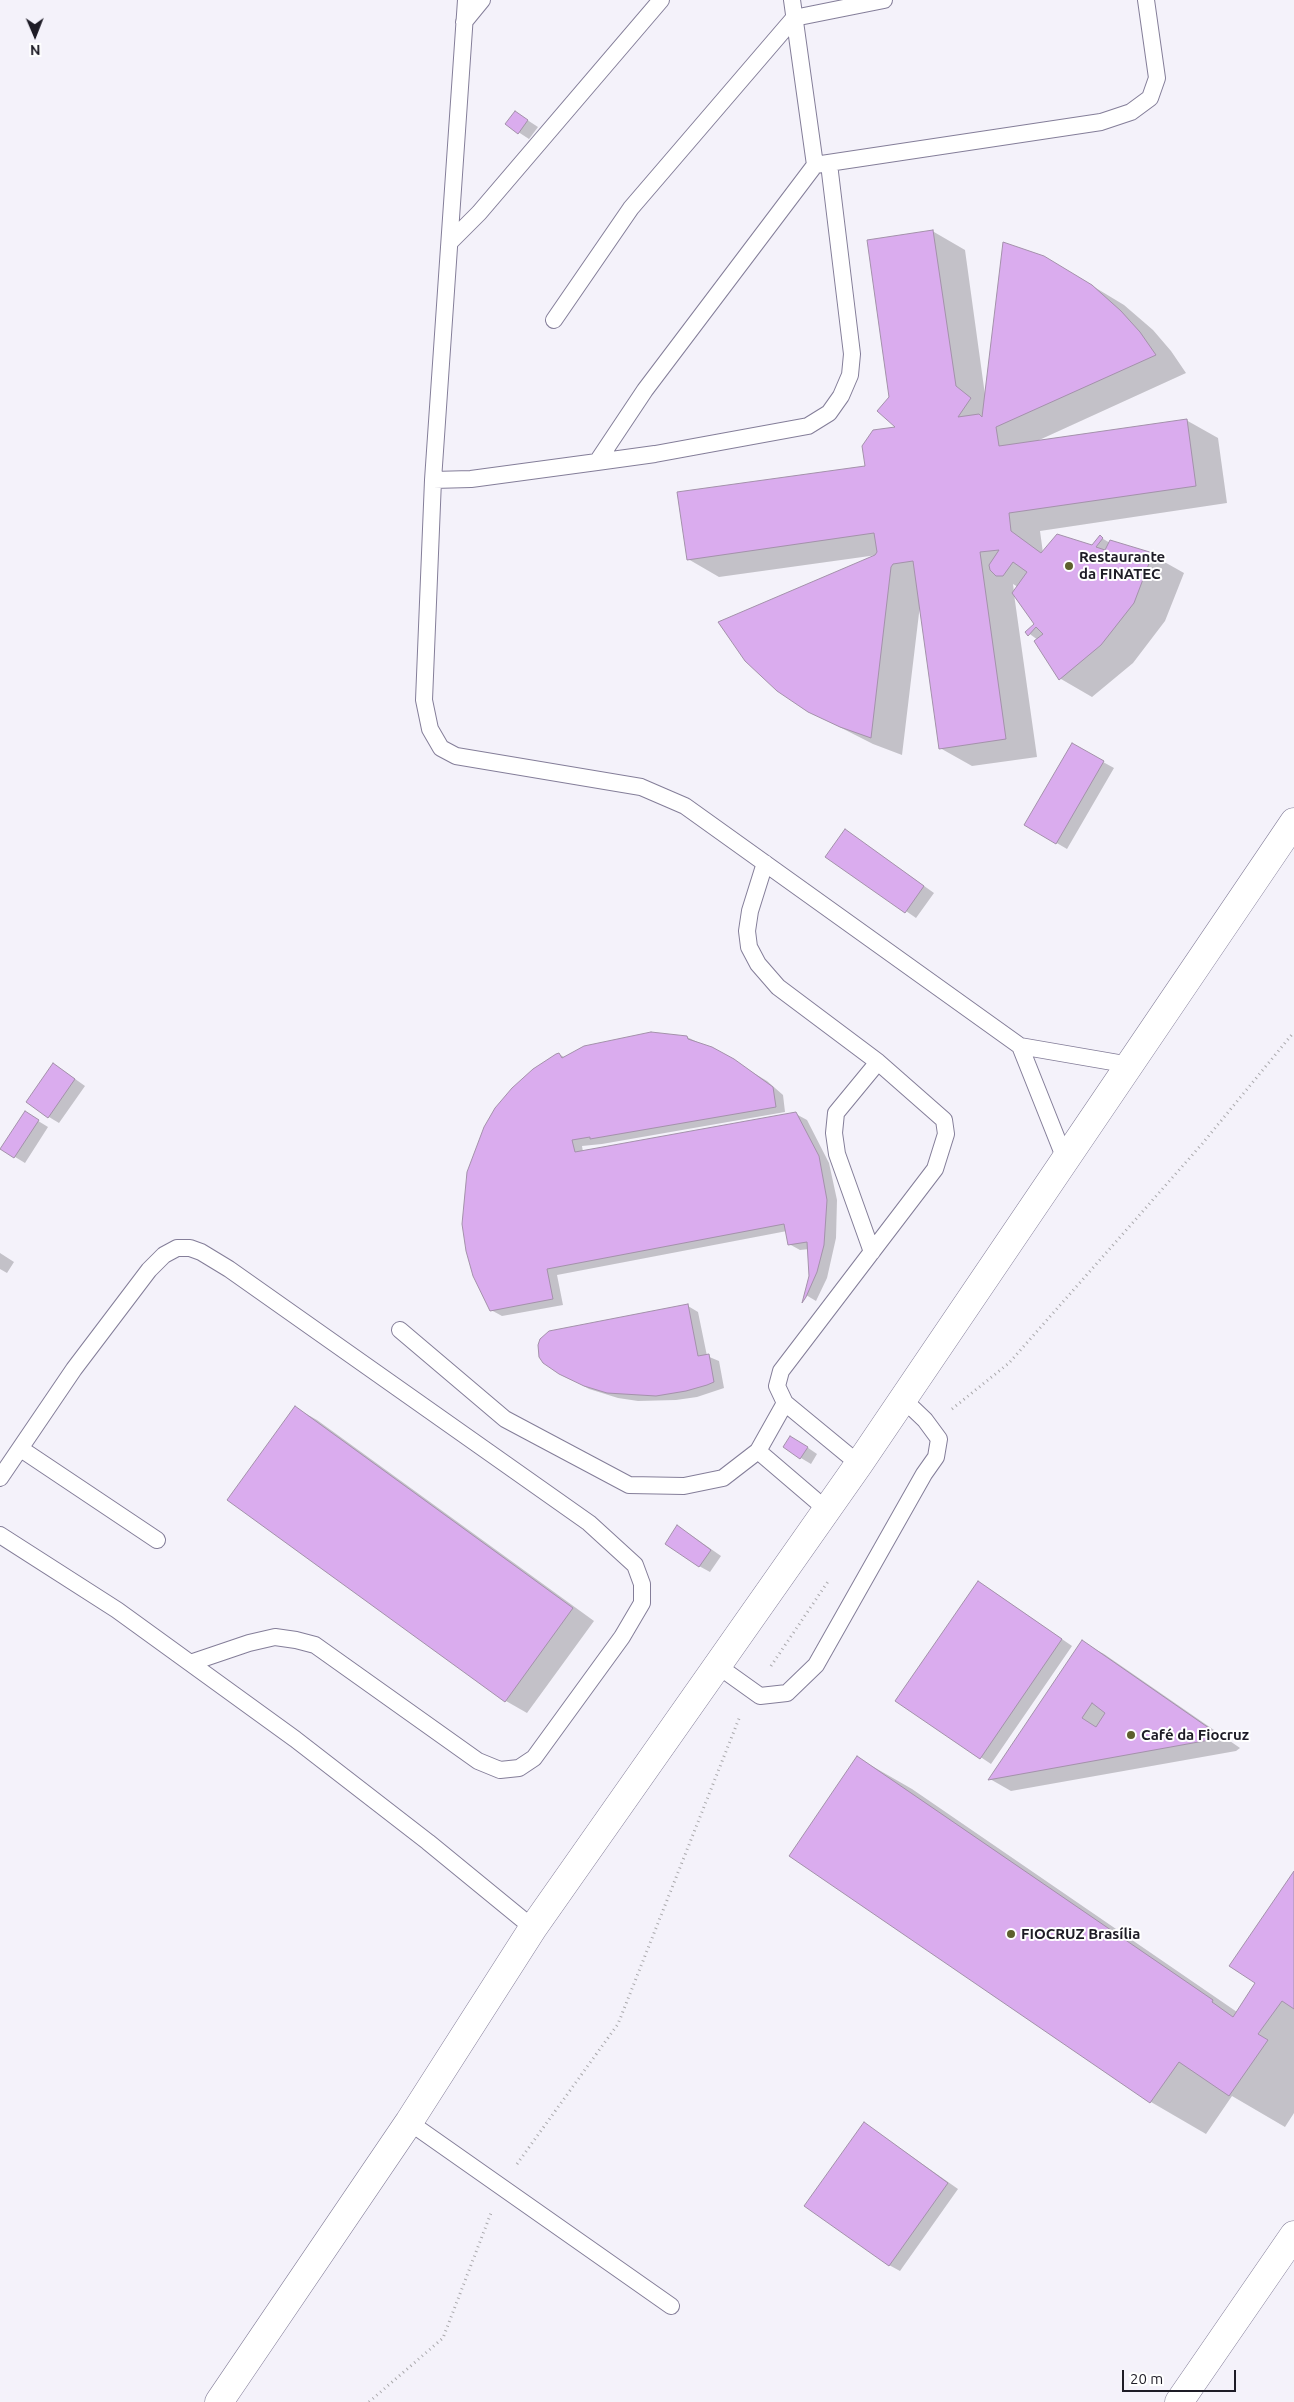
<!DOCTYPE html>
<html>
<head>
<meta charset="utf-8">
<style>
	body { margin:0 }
	#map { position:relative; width:1294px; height:2402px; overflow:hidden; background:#fbfbfb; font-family:Ubuntu,sans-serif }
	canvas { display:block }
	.north { position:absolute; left:10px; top:10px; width:50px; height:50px; -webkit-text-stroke:4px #fff; paint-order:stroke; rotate:179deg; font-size:14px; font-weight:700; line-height:20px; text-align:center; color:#1e1c26 }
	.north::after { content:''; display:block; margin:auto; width:18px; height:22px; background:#1e1c26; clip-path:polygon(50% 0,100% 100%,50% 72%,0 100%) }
	.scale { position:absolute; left:1122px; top:2370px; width:114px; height:22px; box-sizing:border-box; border:2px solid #1e1c26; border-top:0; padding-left:6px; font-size:15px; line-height:18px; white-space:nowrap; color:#1e1c26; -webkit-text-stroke:4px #fff; paint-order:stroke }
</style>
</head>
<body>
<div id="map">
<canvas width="1294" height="2402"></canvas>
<div class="north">N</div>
<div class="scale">20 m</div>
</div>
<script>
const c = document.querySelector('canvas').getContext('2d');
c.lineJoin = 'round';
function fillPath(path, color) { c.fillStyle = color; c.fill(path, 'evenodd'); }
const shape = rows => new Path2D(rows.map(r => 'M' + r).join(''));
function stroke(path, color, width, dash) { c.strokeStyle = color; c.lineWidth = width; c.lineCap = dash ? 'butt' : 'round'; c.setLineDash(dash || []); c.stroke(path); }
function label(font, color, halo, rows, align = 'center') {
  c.font = font + ' Ubuntu,sans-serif'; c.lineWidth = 4; c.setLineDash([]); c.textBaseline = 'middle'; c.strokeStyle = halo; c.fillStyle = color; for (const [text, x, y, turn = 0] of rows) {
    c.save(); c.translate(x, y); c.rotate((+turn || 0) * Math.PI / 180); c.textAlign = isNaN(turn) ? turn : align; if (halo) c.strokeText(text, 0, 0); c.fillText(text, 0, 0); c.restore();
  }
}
fillPath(shape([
	[0,0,1294,0,1294,2402,0,2402]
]), '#f4f2fa');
fillPath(shape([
	[515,112,538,127,529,139,506,124],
	[934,232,965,250,985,395,1076,276,1124,305,1153,330,1171,351,1186,373,1037,441,1186,420,1218,438,1227,503,1040,531,1043,553,1092,547,1100,537,1110,543,1152,555,1184,573,1165,621,1133,663,1092,697,1061,679,1038,640,1027,632,1035,624,1014,594,1037,757,972,766,940,748,920,605,902,755,873,744,808,711,746,660,719,623,877,555,719,577,688,559,866,467,898,427,890,397,868,241],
	[1013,584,1018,587,1014,592],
	[1072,745,1114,768,1067,849,1026,825],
	[855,837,934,893,916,918,827,856],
	[687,1037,722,1054,767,1081,783,1095,785,1112,602,1144,582,1146,583,1152,796,1114,807,1120,829,1163,837,1200,836,1238,827,1278,816,1301,806,1295,811,1269,809,1249,800,1250,789,1244,787,1231,557,1275,563,1305,502,1316,491,1310,464,1233,464,1203,468,1172,559,1054,564,1057],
	[54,1064,85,1086,59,1123,49,1117],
	[35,1119,48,1127,25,1163,2,1149],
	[0,1253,14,1262,7,1273,0,1269],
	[688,1306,698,1312,707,1356,719,1361,724,1388,697,1397,676,1400,638,1401,618,1398,589,1389,561,1373],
	[296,1408,317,1420,594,1621,527,1713,506,1701,229,1500],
	[801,1443,817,1454,811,1464,801,1458],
	[688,1533,721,1556,710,1572,699,1566],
	[988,1588,1072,1646,991,1764,897,1701],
	[1082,1642,1104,1654,1240,1748,1236,1751,1011,1791,990,1779],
	[858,1758,912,1789,1237,2012,1257,1982,1294,1874,1294,2113,1285,2127,1232,2096,1206,2134,1151,2102,791,1856],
	[874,2130,958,2189,900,2271,889,2265]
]), '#0003');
const building = shape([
	[515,111,528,120,518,134,505,124,515,111],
	[933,230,956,386,971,398,958,417,979,414,982,417,1003,242,1044,256,1092,285,1121,311,1140,332,1156,355,996,427,999,446,1187,419,1196,486,1009,513,1011,531,1041,553,1057,534,1092,545,1100,535,1103,538,1096,547,1105,550,1110,540,1153,553,1134,603,1101,645,1059,680,1034,641,1043,634,1036,627,1028,636,1025,632,1034,624,1012,593,1027,572,1013,562,1003,576,996,576,990,570,989,565,999,550,980,552,1006,739,939,749,913,561,893,564,891,567,871,738,840,727,808,712,777,691,745,661,718,622,875,555,877,552,874,533,687,560,677,492,865,466,862,446,873,430,895,427,877,411,889,397,867,240,933,230],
	[1072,743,1104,761,1056,844,1024,825,1072,743],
	[845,829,924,886,905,913,825,857,845,829],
	[651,1032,687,1036,688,1039,712,1047,734,1059,773,1087,776,1107,590,1139,590,1137,572,1140,575,1152,796,1112,819,1156,827,1200,824,1245,817,1272,806,1297,802,1303,809,1276,807,1242,788,1245,784,1224,547,1269,553,1299,490,1311,473,1276,466,1251,462,1224,467,1172,484,1127,495,1108,512,1088,533,1069,556,1054,559,1053,562,1058,584,1046,651,1032],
	[53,1063,75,1079,48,1118,26,1102,53,1063],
	[25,1111,39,1120,14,1158,0,1149,25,1111],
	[688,1304,698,1356,709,1354,714,1382,707,1385,686,1391,656,1396,607,1393,584,1386,559,1374,543,1363,539,1357,538,1345,540,1339,549,1331,688,1304],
	[295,1406,573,1608,505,1702,227,1500,295,1406],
	[790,1436,808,1447,800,1459,783,1447,790,1436],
	[677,1525,711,1550,699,1567,665,1544,677,1525],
	[978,1581,1062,1639,980,1759,895,1701,978,1581],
	[1082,1640,1219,1735,1215,1739,988,1780,1082,1640],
	[1092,1703,1105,1713,1096,1727,1082,1718,1092,1703],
	[857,1756,1213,2000,1212,2002,1233,2017,1255,1983,1229,1966,1294,1871,1294,2009,1282,2001,1258,2034,1268,2040,1229,2096,1179,2062,1150,2103,789,1856,857,1756],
	[864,2122,948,2183,889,2266,804,2206,864,2122]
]);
fillPath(building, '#daacee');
stroke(building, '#a492ab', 1);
const service = shape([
	[466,0,433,480,424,700,430,729,441,748,456,756,641,787,685,806,1020,1046,1130,1065],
	[792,0,815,165],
	[464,22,482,0],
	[450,242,479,213,661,0],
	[554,320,631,208,794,18,884,0],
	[597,462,655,454,808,426,829,413,841,396,850,375,852,354,829,164],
	[433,480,471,479,597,462,645,390,815,165,1101,122,1131,112,1150,98,1157,78,1146,0],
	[765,863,750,911,747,931,749,947,758,964,778,987,878,1062,944,1120,946,1134,935,1169,781,1371,777,1386,785,1403,859,1464],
	[1020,1046,1065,1159],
	[872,1252,837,1154,834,1133,836,1113,878,1062],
	[400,1330,505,1419,629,1485,684,1486,723,1478,758,1451],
	[785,1403,758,1451,827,1510],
	[21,1449,157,1540],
	[0,1478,74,1369,149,1270,164,1255,177,1248,190,1248,201,1252,229,1269,589,1523,635,1565,642,1584,642,1603,622,1637,534,1758,519,1768,500,1770,478,1761,315,1645,296,1640,275,1637,249,1643,190,1663],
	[0,1535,117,1610,295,1739,428,1842,533,1928],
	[718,1666,760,1696,787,1693,816,1665,924,1474,936,1457,939,1439,925,1420,903,1399],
	[409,2122,671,2306]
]);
const tertiary = shape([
	[219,2402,409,2122,533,1928,859,1464,1294,822],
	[1179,2402,1294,2235]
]);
stroke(service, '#847e99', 18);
stroke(tertiary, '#847e99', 29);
stroke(shape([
	[952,1409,1009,1363,1202,1144,1294,1032],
	[771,1666,829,1580],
	[517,2164,618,2024,740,1716],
	[369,2402,443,2338,491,2213]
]), '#aaa9ac', 3, [1, 4]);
stroke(service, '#fff', 16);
stroke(tertiary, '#fff', 28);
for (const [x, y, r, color] of [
	[1069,566,5,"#5d602d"],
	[1131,1735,5,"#5d602d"],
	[1011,1934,5,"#5d602d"]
]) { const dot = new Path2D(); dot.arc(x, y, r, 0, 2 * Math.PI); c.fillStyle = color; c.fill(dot); stroke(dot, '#fff', 2); }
label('bold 15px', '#1e1c26', '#fff', [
	["Restaurante",1079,557],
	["da FINATEC",1079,574],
	["Café da Fiocruz",1141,1735],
	["FIOCRUZ Brasília",1021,1934]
], 'left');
</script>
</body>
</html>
